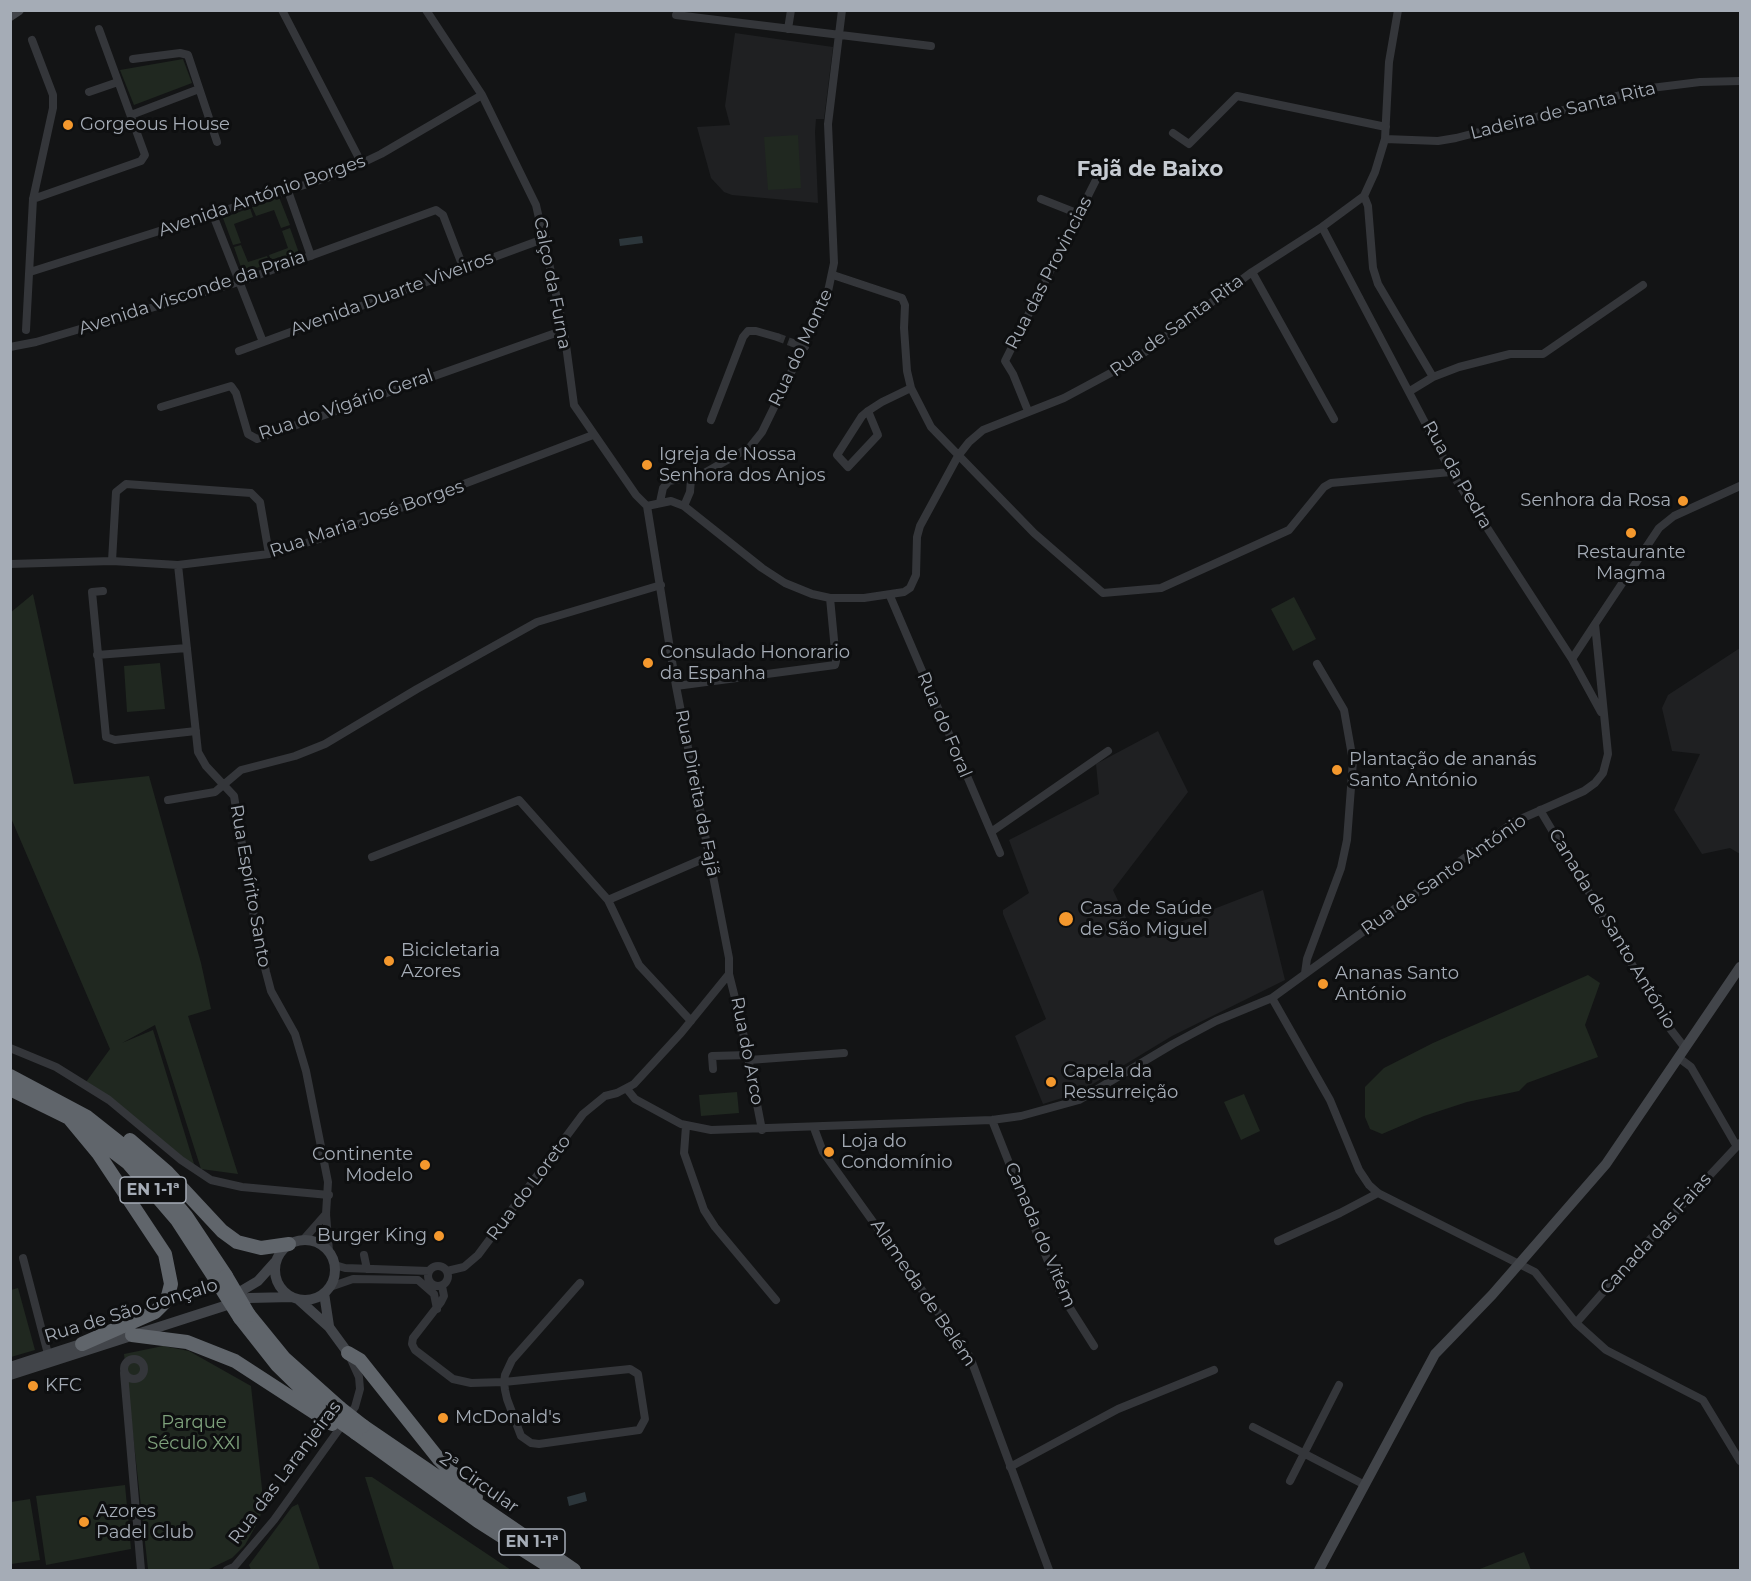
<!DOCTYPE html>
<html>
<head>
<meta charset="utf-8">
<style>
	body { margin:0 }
	#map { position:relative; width:1751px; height:1581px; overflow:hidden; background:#131415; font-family:Montserrat,sans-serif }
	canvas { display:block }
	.frame { position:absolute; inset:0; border:12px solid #a5acb6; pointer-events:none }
</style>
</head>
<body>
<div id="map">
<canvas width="1751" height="1581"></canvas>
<div class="frame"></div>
</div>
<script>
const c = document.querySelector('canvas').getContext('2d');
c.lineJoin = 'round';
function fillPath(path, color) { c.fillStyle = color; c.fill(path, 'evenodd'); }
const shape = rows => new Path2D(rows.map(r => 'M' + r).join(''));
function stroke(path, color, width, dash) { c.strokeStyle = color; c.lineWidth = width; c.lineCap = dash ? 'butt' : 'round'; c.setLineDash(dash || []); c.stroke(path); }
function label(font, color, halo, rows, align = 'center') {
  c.font = font + ' Montserrat,sans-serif'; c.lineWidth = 6; c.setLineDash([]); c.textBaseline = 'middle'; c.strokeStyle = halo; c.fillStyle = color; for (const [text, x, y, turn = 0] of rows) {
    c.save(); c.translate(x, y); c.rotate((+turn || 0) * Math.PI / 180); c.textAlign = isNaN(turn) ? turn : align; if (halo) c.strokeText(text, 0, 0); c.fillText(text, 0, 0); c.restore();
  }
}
fillPath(shape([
	[735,33,833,47,824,119,816,119,815,132,818,203,732,195,724,192,711,178,697,127,730,125,725,106],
	[1740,648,1740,854,1730,848,1702,854,1674,810,1700,754,1672,751,1662,708,1668,695],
	[1158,731,1188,792,1113,890,1136,939,1263,890,1285,980,1172,1036,1078,1093,1043,1104,1015,1036,1046,1019,1003,914,1003,910,1029,893,1009,840,1099,794,1096,764]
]), '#1f2022');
fillPath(shape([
	[183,59,192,83,134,105,120,70],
	[798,135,801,188,768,190,764,137],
	[279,197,290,225,281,228,274,210,256,216,252,207],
	[250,208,253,217,234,224,241,243,233,245,223,218],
	[290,228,299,253,271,260,269,255,288,248,282,231],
	[241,245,248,262,267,256,270,263,243,273,234,247],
	[33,594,74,784,149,776,201,963,211,1009,188,1016,238,1174,201,1169,155,1025,122,1043,153,1030,195,1167,86,1082,110,1049,11,818,10,613],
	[1294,597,1316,639,1293,651,1271,609],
	[160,663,165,709,127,712,124,666],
	[1588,975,1600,983,1585,1025,1598,1057,1527,1083,1519,1091,1467,1102,1424,1116,1382,1134,1370,1129,1365,1117,1365,1087,1384,1068,1433,1043],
	[737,1092,739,1113,701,1116,699,1095],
	[1244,1094,1260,1131,1241,1140,1224,1102],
	[18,1288,35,1350,11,1357,11,1290],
	[163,1346,189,1351,251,1386,263,1498,260,1518,245,1545,232,1558,207,1570,148,1569,124,1354],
	[365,1477,372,1477,511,1570,394,1570],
	[125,1485,131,1549,46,1565,36,1496],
	[30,1499,40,1560,11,1564,11,1502],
	[298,1504,320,1570,251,1570,249,1565,292,1507],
	[1524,1552,1531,1570,1477,1570]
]), '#202820');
fillPath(shape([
	[642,236,643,243,620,246,619,239],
	[585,1492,587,1501,569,1506,567,1497]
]), '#2c363b');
stroke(shape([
	[777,337,793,343]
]), '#303235', 8, [8, 4]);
stroke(shape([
	[282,10,362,164],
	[426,10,482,95,536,205,564,330,574,405,636,495,647,506],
	[676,15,931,46],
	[788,29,791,10],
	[133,59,180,53,188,55,217,142],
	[89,92,118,82],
	[131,115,199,89],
	[1173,133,1189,144,1237,96,1386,127],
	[1385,139,1438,141,1456,138,1643,89,1700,82,1740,81],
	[288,191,311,256],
	[1364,196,1368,206,1373,268,1378,284,1433,377],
	[33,199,141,161,145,155,99,29],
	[1041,199,1079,214],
	[213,215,263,342],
	[1322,227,1451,472,1572,659,1601,712],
	[30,272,339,174,381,154,482,95],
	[1252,272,1334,419],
	[833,275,902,298,905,305,904,328,907,371,911,388,931,427,1034,533,1103,593,1161,588,1289,530,1324,487,1331,483,1451,472],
	[26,330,33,199,53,108,53,95,32,40],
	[793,343,805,347],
	[10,347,36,342,239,282,436,210,443,215,463,267],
	[239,351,546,238],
	[1410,391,1433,377,1459,367,1510,354,1543,354,1643,285],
	[161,407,231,386,236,393,248,434,257,439,564,330],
	[868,411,878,435,848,467,837,455,862,416,868,411,882,402,911,388],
	[1028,411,1013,374,1005,361,1102,168],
	[711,420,743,337,748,331,756,331,777,337],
	[660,502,663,488,669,481,701,475,750,447,762,432,826,301,834,263,828,124,842,10],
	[647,506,671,501,684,506,762,568,785,583,812,594,830,598,864,598,904,592,910,588,916,575,917,537,920,526,958,456,969,442,983,430,1064,398,1133,361,1252,272,1322,227,1364,196,1375,172,1385,139,1389,62,1398,10],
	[684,506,690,492,691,479],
	[112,561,116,492,126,484,251,493,260,502,269,554],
	[10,564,112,561,178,565,269,554,319,539,593,435],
	[178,565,198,752,206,766,234,796,256,929,266,972,271,991,295,1034,306,1071,328,1182,326,1214,329,1251],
	[103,591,92,592,106,737,115,740,196,731],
	[890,596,1000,853],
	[1595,624,1659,528,1674,516,1740,486],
	[97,655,187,648],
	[676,686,835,665,836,661,830,598],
	[168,800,215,792,241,770,295,756,325,744,417,689,537,622,661,585],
	[1540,810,1671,1030,1685,1048],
	[991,832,1108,751],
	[372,857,519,800,608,900,710,856],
	[608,900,639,965,691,1021],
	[1305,973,1307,959,1341,868,1347,840,1353,761,1344,710,1317,664],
	[729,974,741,1022,762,1130],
	[1272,998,1330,1100,1359,1170,1369,1185,1378,1193,1535,1272,1576,1323,1606,1350,1703,1400,1740,1461],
	[10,1048,56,1067,109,1100,181,1160,211,1180,242,1187,329,1195],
	[1679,1058,1691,1067,1736,1145],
	[749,1060,844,1053],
	[713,1069,712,1056,748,1055],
	[627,1089,635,1099,681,1124,711,1130,992,1120,1021,1116,1079,1100,1173,1044,1216,1021,1272,998,1514,822,1584,791,1595,783,1603,773,1608,754,1595,624,1572,659],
	[992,1120,1061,1294,1094,1346],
	[686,1126,684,1153,704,1210,715,1227,776,1300],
	[814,1128,823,1152,970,1357,1049,1570],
	[304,1239,326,1214],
	[1278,1241,1340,1213,1378,1193],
	[364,1255,367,1269],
	[23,1258,48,1354],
	[335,1265,345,1268,429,1271],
	'428 1276a10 10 0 1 1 20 0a10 10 0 1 1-20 0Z',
	[447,1271,464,1267,478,1255,583,1114,605,1096,617,1093,634,1084,681,1033,729,974,729,958,676,686,647,506],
	[442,1286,444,1296,441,1302,413,1338,412,1344,415,1350,453,1379,471,1383,504,1382,630,1369,638,1374,645,1419,639,1430,539,1444,531,1443,521,1436,507,1399,505,1390,504,1382,505,1375,512,1360,580,1283],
	[330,1287,353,1279,418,1280,434,1294,437,1309],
	[1576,1323,1642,1248,1740,1143],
	'124 1369a10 10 0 1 1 20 0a10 10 0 1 1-20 0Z',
	[124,1373,141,1570],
	[1253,1427,1363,1484],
	[1010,1467,1118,1409,1214,1370],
	[1290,1481,1339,1385],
	[227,1570,234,1567,274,1520,355,1407,360,1389,359,1377,350,1357]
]), '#34363a', 8);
stroke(shape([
	[10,16,19,10],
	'275 1270a30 30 0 1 1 60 0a30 30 0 1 1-60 0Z',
	[324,1293,329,1326],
	[231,1297,258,1281,275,1262],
	[299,1300,329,1327,348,1353],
	[10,1367,87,1342],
	[10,1375,249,1298,292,1297],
	[1319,1570,1435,1354,1492,1295,1606,1164,1740,967]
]), '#42454a', 10);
stroke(shape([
	[10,1076,87,1117,135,1155,186,1216,226,1276],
	[10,1089,69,1118,128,1163,177,1220,216,1280],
	[69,1118,98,1153,165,1254,171,1284,167,1300,155,1312,82,1344],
	[130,1140,167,1172,222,1231,237,1242,261,1248,289,1244],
	[249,1315,284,1358,340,1408],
	[240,1318,277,1365,319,1406],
	[132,1335,187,1342,235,1361,332,1424],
	[348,1353,360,1360,438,1458,476,1497],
	[363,1426,574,1570],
	[356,1433,478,1521,555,1570]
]), '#60656b', 14);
stroke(shape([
	[226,1276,249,1315],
	[216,1280,240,1318],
	[340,1408,363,1426],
	[335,1418,356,1433]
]), '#60656b', 14);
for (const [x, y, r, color] of [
	[68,125,6,"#f4982d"],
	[647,465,6,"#f4982d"],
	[1683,501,6,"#f4982d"],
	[1631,533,6,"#f4982d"],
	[648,663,6,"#f4982d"],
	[1337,770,6,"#f4982d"],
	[1066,919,8,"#f4982d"],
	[389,961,6,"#f4982d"],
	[1323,984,6,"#f4982d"],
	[1051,1082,6,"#f4982d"],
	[829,1152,6,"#f4982d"],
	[425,1165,6,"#f4982d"],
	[439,1236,6,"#f4982d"],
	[33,1386,6,"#f4982d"],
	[443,1418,6,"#f4982d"],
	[84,1522,6,"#f4982d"]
]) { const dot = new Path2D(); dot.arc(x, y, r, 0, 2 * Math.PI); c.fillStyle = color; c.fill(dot); stroke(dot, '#0e0f10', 2); }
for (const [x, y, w] of [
	[153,1190,66],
	[532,1542,66]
]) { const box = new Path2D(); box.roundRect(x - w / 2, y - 13, w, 26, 4.5); c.fillStyle = '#0e0f10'; c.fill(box); stroke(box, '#a5acb6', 1.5); }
label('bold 16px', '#a5acb6', null, [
	["EN 1-1ª",153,1190],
	["EN 1-1ª",532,1542]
]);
label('18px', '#a5acb6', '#0e0f10', [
	["Ladeira de Santa Rita",1563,111,-14],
	["Avenida António Borges",262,196,-19],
	["Rua das Provincias",1049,273,-63],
	["Calço da Furna",552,283,79],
	["Avenida Visconde da Praia",192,293,-18],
	["Avenida Duarte Viveiros",392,294,-20],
	["Rua de Santa Rita",1177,326,-36],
	["Rua do Monte",801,348,-65],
	["Rua do Vigário Geral",346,405,-19],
	["Rua da Pedra",1457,475,60],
	["Rua Maria José Borges",367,519,-19],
	["Rua do Foral",944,725,67],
	["Rua Direita da Fajã",697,793,79],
	["Rua de Santo António",1444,875,-35],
	["Rua Espírito Santo",250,886,80],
	["Canada de Santo António",1612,929,59],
	["Rua do Arco",747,1051,79],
	["Rua do Loreto",529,1188,-53],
	["Canada das Faias",1656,1234,-48],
	["Canada do Vitém",1040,1235,67],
	["Alameda de Belém",923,1293,56],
	["Rua de São Gonçalo",131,1311,-17],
	["Rua das Laranjeiras",285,1473,-53],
	["2ª Circular",479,1483,35]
]);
label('18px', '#a5acb6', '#0e0f10', [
	["Gorgeous House",80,125],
	["Igreja de Nossa",659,455],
	["Senhora dos Anjos",659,476],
	["Senhora da Rosa",1671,501,"right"],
	["Restaurante",1631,553,"center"],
	["Magma",1631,574,"center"],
	["Consulado Honorario",660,653],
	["da Espanha",660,674],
	["Plantação de ananás",1349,760],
	["Santo António",1349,781],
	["Casa de Saúde",1080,909],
	["de São Miguel",1080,930],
	["Bicicletaria",401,951],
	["Azores",401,972],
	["Ananas Santo",1335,974],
	["António",1335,995],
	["Capela da",1063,1072],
	["Ressurreição",1063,1093],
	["Loja do",841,1142],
	["Condomínio",841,1163],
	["Continente",413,1155,"right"],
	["Modelo",413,1176,"right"],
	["Burger King",427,1236,"right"],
	["KFC",45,1386],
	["McDonald's",455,1418],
	["Azores",96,1512],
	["Padel Club",96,1533]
], 'left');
label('18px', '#7ea17c', '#0e0f10', [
	["Parque",194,1423],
	["Século XXI",194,1444]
]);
label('bold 21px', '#c6cbd2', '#0e0f10', [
	["Fajã de Baixo",1150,170]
]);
</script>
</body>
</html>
